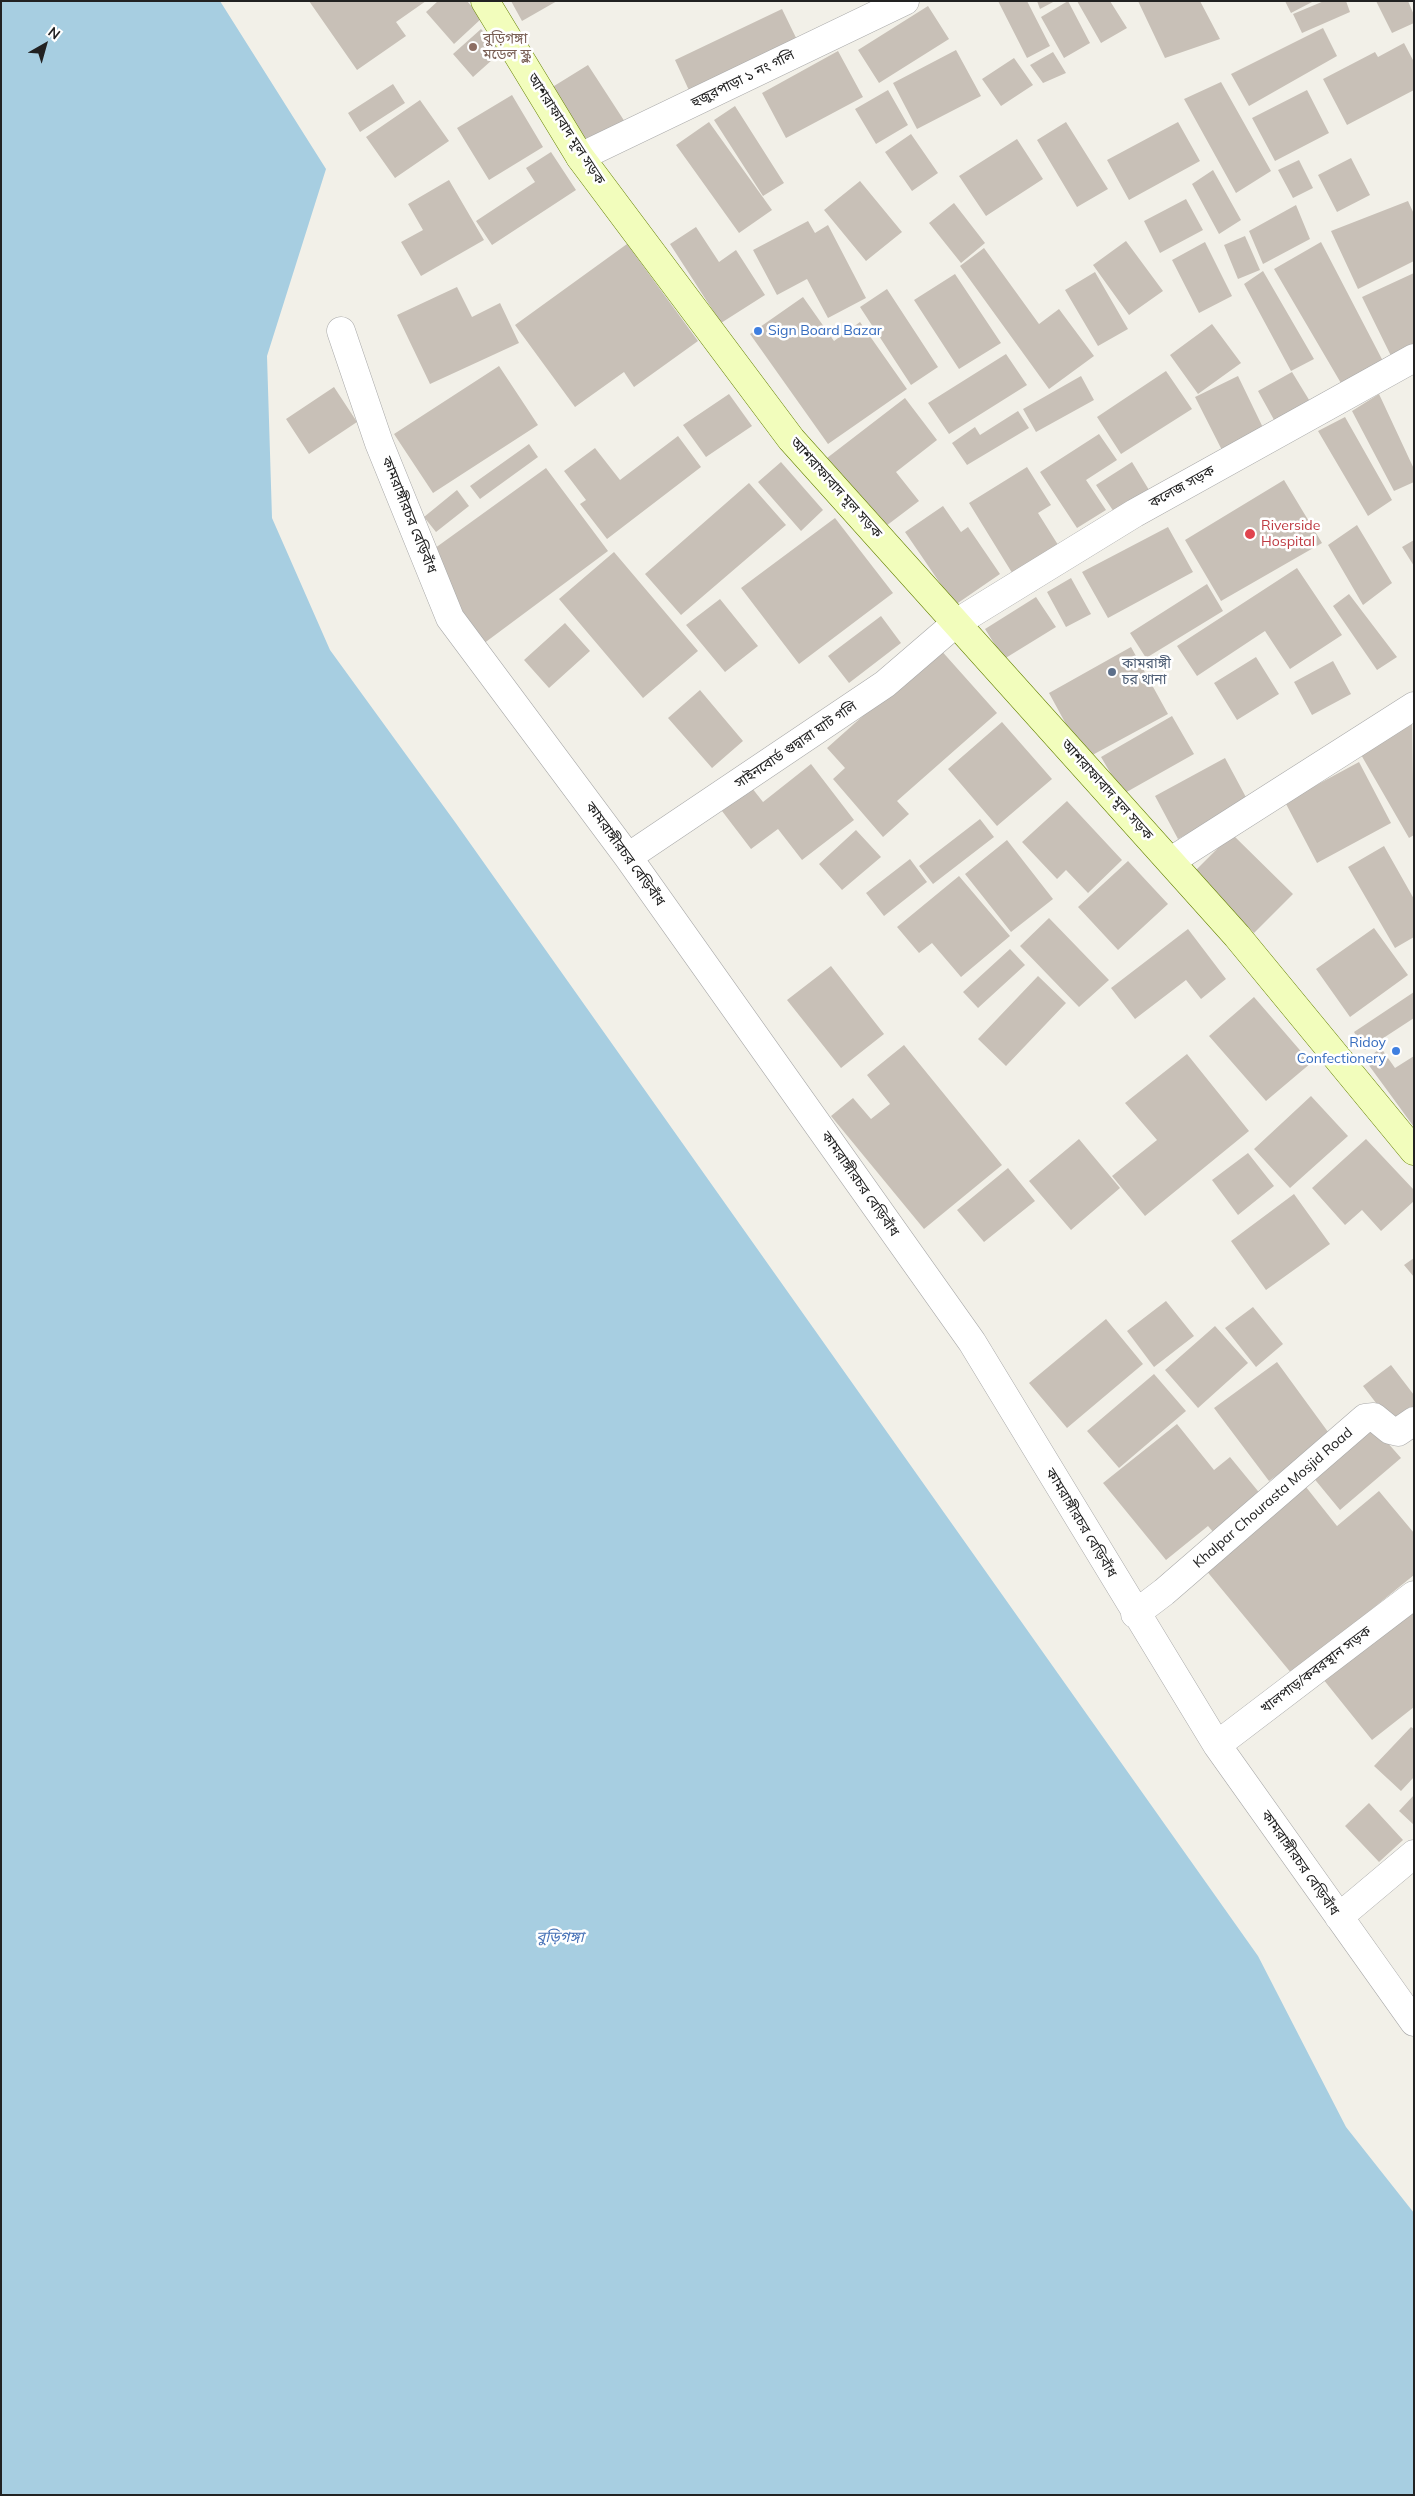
<!DOCTYPE html>
<html>
<head>
<meta charset="utf-8">
<style>
	body { margin:0 }
	#map { position:relative; width:1415px; height:2496px; overflow:hidden; background:#f2f0e8; font-family:Mulish,sans-serif }
	canvas { display:block }
	.frame { position:absolute; inset:0; border:2px solid #222; pointer-events:none }
	.north { position:absolute; left:20px; top:20px; width:50px; height:50px; -webkit-text-stroke:4px #fff; paint-order:stroke; rotate:38deg; font-size:14px; font-weight:700; line-height:20px; text-align:center; color:#222 }
	.north::after { content:''; display:block; margin:auto; width:18px; height:22px; background:#222; clip-path:polygon(50% 0,100% 100%,50% 72%,0 100%) }
</style>
</head>
<body>
<div id="map">
<canvas width="1415" height="2496"></canvas>
<div class="frame"></div>
<div class="north">N</div>
</div>
<script>
const c = document.querySelector('canvas').getContext('2d');
c.lineJoin = 'round';
function fillPath(path, color) { c.fillStyle = color; c.fill(path, 'evenodd'); }
const shape = rows => new Path2D(rows.map(r => 'M' + r).join(''));
function stroke(path, color, width, dash) { c.strokeStyle = color; c.lineWidth = width; c.lineCap = dash ? 'butt' : 'round'; c.setLineDash(dash || []); c.stroke(path); }
function label(font, color, halo, rows, align = 'center') {
  c.font = font + ' Mulish,"Noto Sans Bengali",sans-serif'; c.lineWidth = 5; c.setLineDash([]); c.textBaseline = 'middle'; c.strokeStyle = halo; c.fillStyle = color; for (const [text, x, y, turn = 0] of rows) {
    c.save(); c.translate(x, y); c.rotate((+turn || 0) * Math.PI / 180); c.textAlign = isNaN(turn) ? turn : align; if (halo) c.strokeText(text, 0, 0); c.fillText(text, 0, 0); c.restore();
  }
}
fillPath(shape([
	[1,1,220,1,326,169,267,356,272,518,330,650,455,822,1258,1956,1346,2127,1414,2213,1414,2495,1,2495]
]), '#a7cee1');
fillPath(shape([
	[309,1,426,1,396,22,406,36,357,70],
	[438,1,467,1,482,18,454,44,426,12],
	[511,1,557,1,522,21],
	[998,1,1027,1,1050,46,1027,58],
	[1037,1,1055,1,1040,9],
	[1068,1,1090,43,1064,58,1041,17],
	[1077,1,1110,1,1127,28,1101,43],
	[1138,1,1200,1,1220,39,1165,58],
	[1285,1,1314,1,1291,13],
	[1324,1,1346,1,1350,12,1302,33,1293,14],
	[1376,1,1408,1,1414,15,1414,23,1392,33],
	[928,6,949,39,879,83,858,50],
	[782,9,801,48,693,99,675,60],
	[1323,28,1337,56,1249,106,1231,74],
	[481,29,501,52,473,77,453,54],
	[1404,43,1414,62,1414,90,1347,125,1323,79,1375,52,1378,57],
	[956,50,981,96,917,129,893,83],
	[838,51,863,97,786,138,762,93],
	[1053,52,1066,73,1043,83,1030,65],
	[1014,58,1033,85,1001,106,982,79],
	[588,65,625,122,584,148,546,91],
	[1221,82,1271,171,1236,193,1184,99],
	[393,84,405,103,360,132,348,113],
	[888,90,908,125,876,144,855,109],
	[1307,90,1329,133,1275,161,1252,118],
	[512,95,543,147,489,180,457,128],
	[420,100,449,141,395,178,366,137],
	[735,106,784,183,763,196,714,120],
	[709,122,772,210,739,233,676,145],
	[1066,122,1108,189,1077,207,1037,140],
	[1178,122,1200,161,1129,200,1107,160],
	[911,134,938,173,912,191,885,152],
	[1017,139,1043,179,986,216,959,176],
	[551,152,576,190,492,245,476,221,535,182,526,168],
	[1351,158,1370,195,1337,212,1318,175],
	[1299,160,1313,188,1293,198,1278,170],
	[1213,170,1241,220,1219,234,1192,184],
	[449,180,484,240,421,276,401,242,423,230,408,204],
	[860,181,902,232,866,261,824,210],
	[1186,199,1203,230,1160,253,1144,221],
	[1408,201,1414,214,1414,261,1358,289,1331,231],
	[954,203,985,243,961,263,929,223],
	[1296,205,1310,239,1263,264,1249,231],
	[808,221,815,233,828,225,866,298,828,318,807,279,777,295,753,250],
	[696,227,719,262,736,250,765,295,721,323,670,244],
	[1245,236,1260,270,1238,279,1224,245],
	[1126,241,1163,291,1129,315,1093,265],
	[1205,242,1232,296,1199,313,1172,260],
	[1321,242,1385,365,1345,390,1274,269],
	[627,244,698,341,634,387,624,372,575,407,515,325],
	[984,248,1039,324,1059,309,1094,356,1049,389,960,266],
	[1263,271,1314,359,1291,371,1244,284],
	[1095,272,1128,329,1098,346,1065,290],
	[1414,273,1414,353,1394,362,1362,297],
	[955,274,1001,343,959,369,914,300],
	[457,287,472,317,500,303,519,343,430,384,397,315],
	[887,289,938,367,911,385,860,307],
	[803,297,834,341,860,322,907,389,828,444,750,334],
	[1212,324,1241,363,1198,394,1170,355],
	[1006,354,1027,385,949,434,928,403],
	[499,366,538,425,433,493,394,434],
	[1166,371,1192,409,1121,454,1097,417],
	[1292,372,1314,408,1278,427,1258,391],
	[1081,376,1094,400,1036,432,1023,409],
	[1238,376,1268,438,1226,458,1195,397],
	[334,387,357,422,309,454,286,419],
	[729,394,752,426,706,457,683,425],
	[1379,394,1414,469,1414,482,1394,491,1352,411],
	[905,398,937,440,896,472,919,501,882,529,827,458],
	[1018,411,1029,428,967,465,952,443,975,427,980,435],
	[1345,417,1392,500,1368,516,1318,431],
	[1099,434,1117,460,1086,480,1106,510,1077,528,1040,472],
	[678,436,701,467,607,539,580,504,586,500,564,471,595,448,620,480],
	[529,444,538,457,480,499,470,486],
	[781,462,823,510,801,531,758,482],
	[1132,462,1149,490,1114,512,1096,485],
	[1027,467,1051,505,1038,513,1060,548,1014,576,969,503],
	[546,468,608,551,479,647,431,551],
	[1284,480,1322,543,1221,601,1185,540],
	[749,483,786,525,681,615,645,574],
	[457,490,469,506,436,532,424,517],
	[943,506,961,532,968,527,1000,574,955,605,905,532],
	[835,518,893,593,799,664,741,588],
	[1357,525,1392,583,1363,605,1328,545],
	[1168,527,1193,572,1108,618,1082,572],
	[1414,540,1414,566,1402,547],
	[614,552,698,651,643,698,559,599],
	[1297,568,1342,635,1290,669,1265,631,1197,676,1177,646],
	[1071,578,1091,614,1066,627,1047,592],
	[1207,584,1223,611,1146,658,1130,633],
	[1349,594,1397,657,1377,670,1333,606],
	[1036,597,1056,627,1004,659,985,629],
	[720,599,758,646,725,672,686,625],
	[881,616,901,643,849,683,828,656],
	[565,623,590,651,549,688,524,660],
	[1131,647,1168,714,1085,759,1049,693],
	[939,648,997,713,897,801,909,814,883,837,833,779,845,768,827,748],
	[1256,657,1279,694,1237,720,1214,683],
	[1333,661,1351,694,1312,715,1294,682],
	[700,690,743,741,712,768,668,718],
	[1172,716,1194,754,1123,794,1101,757],
	[1002,722,1052,779,997,826,948,769],
	[1412,724,1414,835,1409,838,1360,753],
	[1225,758,1248,801,1178,839,1155,796],
	[1359,762,1391,823,1317,863,1285,802],
	[811,764,854,820,802,860,778,829,751,849,722,811,752,788,763,802],
	[1067,801,1122,860,1088,893,1066,870,1057,879,1022,842],
	[980,819,994,837,933,884,919,866],
	[856,830,881,857,842,890,819,864],
	[1232,834,1293,894,1254,933,1194,872],
	[1007,840,1053,899,1011,932,965,874],
	[1384,846,1414,899,1414,937,1395,948,1348,867],
	[910,859,927,882,884,916,866,893],
	[1128,861,1168,904,1118,950,1078,907],
	[959,876,1010,936,961,977,932,943,919,953,897,927],
	[1049,918,1109,980,1079,1007,1020,946],
	[1374,928,1408,975,1350,1017,1316,969],
	[1188,929,1226,979,1201,999,1186,980,1135,1019,1111,988],
	[1010,949,1025,965,978,1008,963,992],
	[831,966,884,1034,841,1068,787,1000],
	[1038,976,1066,1003,1006,1066,978,1039],
	[1414,992,1414,1018,1365,1050,1354,1032],
	[1254,997,1311,1063,1266,1101,1209,1036],
	[904,1045,1002,1165,924,1229,831,1116,853,1098,871,1119,890,1104,867,1075],
	[1381,1048,1395,1068,1414,1056,1414,1127,1365,1060],
	[1187,1054,1249,1131,1145,1216,1112,1176,1157,1140,1125,1103],
	[1311,1096,1348,1136,1290,1188,1254,1149],
	[1079,1139,1120,1188,1071,1230,1029,1181],
	[1366,1139,1414,1190,1414,1201,1381,1231,1362,1210,1345,1225,1312,1188],
	[1248,1153,1274,1186,1238,1215,1212,1180],
	[1008,1168,1035,1201,984,1242,957,1210],
	[1294,1194,1330,1244,1266,1290,1231,1241],
	[1414,1258,1414,1277,1404,1265],
	[1166,1301,1194,1336,1154,1367,1127,1331],
	[1253,1307,1283,1344,1256,1367,1225,1328],
	[1106,1319,1143,1364,1067,1428,1029,1383],
	[1215,1326,1248,1363,1198,1408,1165,1370],
	[1277,1362,1331,1436,1269,1481,1214,1408],
	[1391,1365,1414,1395,1414,1410,1393,1425,1363,1386],
	[1154,1374,1186,1411,1119,1468,1087,1431],
	[1177,1424,1214,1470,1230,1457,1262,1496,1215,1534,1208,1526,1166,1560,1103,1483],
	[1372,1425,1401,1458,1340,1510,1312,1476],
	[1306,1487,1337,1526,1379,1491,1414,1533,1414,1575,1292,1674,1205,1569],
	[1414,1607,1414,1707,1372,1740,1323,1679],
	[1411,1727,1414,1729,1414,1777,1401,1791,1374,1766],
	[1414,1795,1414,1825,1399,1811],
	[1369,1803,1403,1840,1379,1862,1345,1826]
]), '#c8c0b7');
const street = shape([
	[580,157,905,1],
	[341,331,379,443,450,618,628,857,972,1342,1217,1745,1414,2022],
	[628,857,885,684,956,623,1135,513,1414,358],
	[1171,861,1414,706],
	[1135,1614,1164,1592,1365,1418,1374,1417,1390,1430,1398,1432,1414,1421],
	[1217,1745,1414,1595],
	[1339,1917,1414,1854]
]);
const secondary = shape([
	[485,1,580,157,791,439,1237,936,1414,1151]
]);
stroke(street, '#a9a9a9', 29);
stroke(secondary, '#658200', 29);
stroke(street, '#fff', 28);
stroke(secondary, '#f2fdbc', 28);
for (const [x, y, r, color] of [
	[473,47,5,"#8d6e63"],
	[758,331,5,"#3f7fe0"],
	[1250,534,6,"#e0444e"],
	[1112,672,5,"#5c6f8a"],
	[1396,1051,5,"#3f7fe0"]
]) { const dot = new Path2D(); dot.arc(x, y, r, 0, 2 * Math.PI); c.fillStyle = color; c.fill(dot); stroke(dot, '#fff', 2); }
label('14px', '#785e54', '#fff', [
	["বুড়িগঙ্গা",483,39],
	["মডেল স্কুল",483,55]
], 'left');
label('14px', '#222', '#fff', [
	["হুজুরপাড়া ১ নং গলি",743,79,-26],
	["আশরাফাবাদ মূল সড়ক",566,129,57],
	["কলেজ সড়ক",1182,487,-29],
	["আশরাফাবাদ মূল সড়ক",836,488,48],
	["কামরাঙ্গীরচর বেড়িবাঁধ",409,515,68],
	["সাইনবোর্ড গুদ্বারা ঘাট গলি",796,745,-34],
	["আশরাফাবাদ মূল সড়ক",1107,790,48],
	["কামরাঙ্গীরচর বেড়িবাঁধ",625,854,54],
	["কামরাঙ্গীরচর বেড়িবাঁধ",860,1184,55],
	["Khalpar Chourasta Mosjid Road",1273,1498,-41],
	["কামরাঙ্গীরচর বেড়িবাঁধ",1081,1523,59],
	["খালপাড়/কবরস্থান সড়ক",1316,1670,-37],
	["কামরাঙ্গীরচর বেড়িবাঁধ",1300,1863,55]
]);
label('14px', '#366cbe', '#fff', [
	["Sign Board Bazar",768,331],
	["Ridoy",1386,1043,"right"],
	["Confectionery",1386,1059,"right"]
], 'left');
label('14px', '#be3a42', '#fff', [
	["Riverside",1261,526],
	["Hospital",1261,542]
], 'left');
label('14px', '#4e5e75', '#fff', [
	["কামরাঙ্গী",1122,664],
	["চর থানা",1122,680]
], 'left');
label('italic 15px', '#4873b8', '#fff', [
	["বুড়িগঙ্গা",560,1937]
]);
</script>
</body>
</html>
